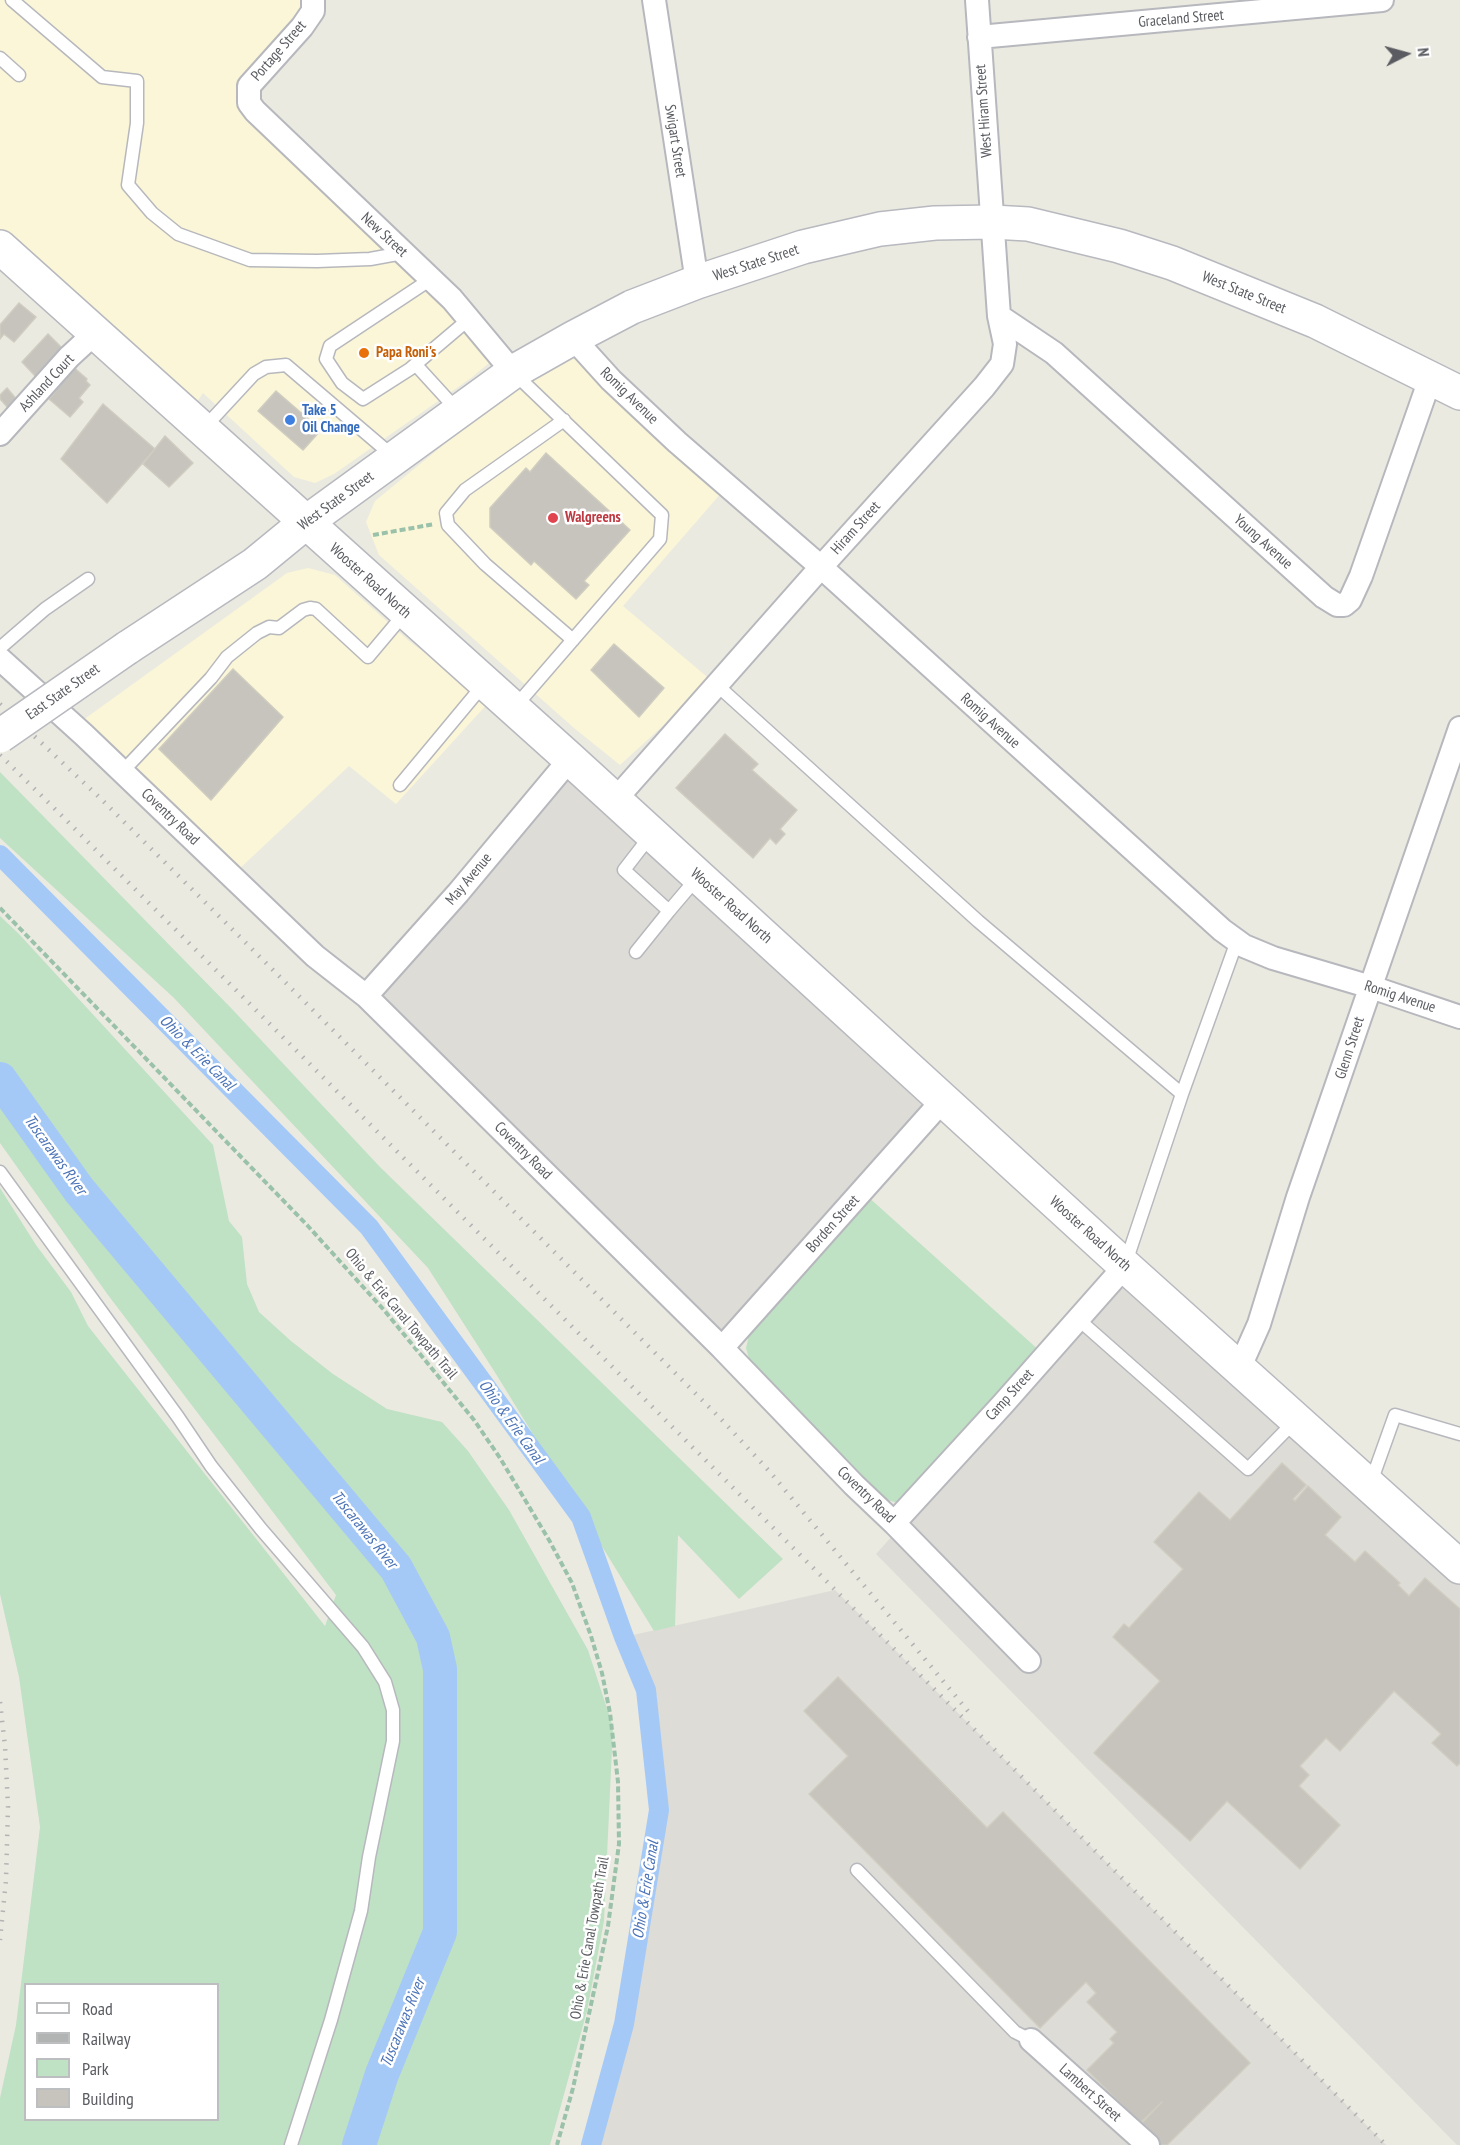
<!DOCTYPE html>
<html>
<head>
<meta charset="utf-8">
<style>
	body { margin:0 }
	#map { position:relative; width:1460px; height:2145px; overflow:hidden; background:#ebeae1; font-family:"PT Sans Narrow",sans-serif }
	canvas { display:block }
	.legend { position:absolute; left:24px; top:1983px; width:195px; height:138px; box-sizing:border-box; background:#fff; border:2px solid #bdbec0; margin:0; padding:8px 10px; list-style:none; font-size:18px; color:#5a5c61 }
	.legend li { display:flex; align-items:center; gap:12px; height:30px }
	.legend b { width:30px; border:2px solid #bdbec0 }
	.north { position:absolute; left:1376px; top:24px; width:60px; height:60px; -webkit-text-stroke:4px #fff; paint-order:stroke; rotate:84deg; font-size:16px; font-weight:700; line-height:24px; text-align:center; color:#5a5c61 }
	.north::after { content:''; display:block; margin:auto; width:21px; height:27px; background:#5a5c61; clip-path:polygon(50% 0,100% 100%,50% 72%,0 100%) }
</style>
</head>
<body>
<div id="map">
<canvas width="1460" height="2145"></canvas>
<ul class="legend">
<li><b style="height:8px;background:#fff"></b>Road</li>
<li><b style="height:8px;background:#b2b3b3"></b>Railway</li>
<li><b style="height:16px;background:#bfe1c4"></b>Park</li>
<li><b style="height:16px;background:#c7c4be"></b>Building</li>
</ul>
<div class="north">N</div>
</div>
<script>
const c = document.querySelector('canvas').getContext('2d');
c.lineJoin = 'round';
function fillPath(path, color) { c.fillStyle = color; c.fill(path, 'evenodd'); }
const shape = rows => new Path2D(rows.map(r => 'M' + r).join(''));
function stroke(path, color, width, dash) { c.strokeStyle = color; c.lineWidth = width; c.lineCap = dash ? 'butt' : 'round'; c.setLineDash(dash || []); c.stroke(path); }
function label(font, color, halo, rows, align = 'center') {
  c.font = font + ' "PT Sans Narrow",sans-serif'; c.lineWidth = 5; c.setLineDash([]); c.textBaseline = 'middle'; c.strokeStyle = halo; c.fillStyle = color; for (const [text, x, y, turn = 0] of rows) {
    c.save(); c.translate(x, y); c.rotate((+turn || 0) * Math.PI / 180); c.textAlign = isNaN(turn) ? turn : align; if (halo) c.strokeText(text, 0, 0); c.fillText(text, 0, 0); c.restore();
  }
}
fillPath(shape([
	[0,0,306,0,306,10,243,86,489,348,489,363,471,378,334,474,315,483,294,477,203,393,195,405,0,238],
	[575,347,723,491,623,606,712,681,620,765,574,728,379,555,366,522,375,501,475,419],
	[308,568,335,575,409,641,490,701,396,804,349,766,237,871,135,767,83,720,287,573]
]), '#faf6d7');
fillPath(shape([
	[572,771,939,1100,724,1333,376,997],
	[1126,1274,1460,1575,1460,2145,1457,2145,876,1554],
	[835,1590,1023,1778,1386,2145,591,2145,624,2024,659,1810,646,1690,624,1637]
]), '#dddcd6');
fillPath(shape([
	[0,772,232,1009,380,1167,783,1559,739,1599,678,1535,675,1626,654,1631,496,1374,428,1268,174,998,0,838],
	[0,916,19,934,213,1145,229,1221,242,1237,247,1284,259,1312,291,1341,333,1374,387,1409,442,1422,468,1451,509,1510,588,1650,613,1727,604,1921,587,2011,550,2145,0,2145,0,2098,16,2025,40,1827,19,1677,0,1594,0,1188,36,1245,71,1292,88,1326,325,1626,336,1595,108,1295,0,1143],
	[26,1984,218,1984,218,2120,26,2120],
	[866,1195,1041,1352,902,1504,887,1500,750,1362,746,1348,749,1335]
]), '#bfe1c4');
stroke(shape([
	[0,855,369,1227,581,1517,624,1637,646,1690,659,1810,624,2024,591,2145]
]), '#a5c9f7', 20);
stroke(shape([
	[0,1079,79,1190,396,1568,433,1637,440,1669,440,1932,382,2074,359,2145]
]), '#a5c9f7', 34);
const building = shape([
	[19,303,36,317,14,342,4,334,0,339,0,325,19,303],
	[48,334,65,351,37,378,22,362,48,334],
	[71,365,87,379,86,381,90,385,79,398,83,402,70,417,49,399,56,391,51,387,71,365],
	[7,388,18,401,10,410,0,399,0,395,7,388],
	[276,391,321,430,303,450,258,411,276,391],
	[103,404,155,449,107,503,61,459,103,404],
	[165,436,193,463,169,487,143,464,165,436],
	[546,453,630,530,584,581,589,585,576,599,534,561,531,565,490,527,490,508,526,468,530,472,546,453],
	[614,644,664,688,639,717,591,670,614,644],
	[233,669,283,717,211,800,159,749,233,669],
	[725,734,758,764,752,770,797,810,780,829,785,834,776,844,770,838,753,858,676,788,725,734],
	[1282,1463,1306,1485,1293,1499,1295,1501,1308,1486,1341,1517,1325,1535,1355,1562,1365,1551,1400,1583,1398,1585,1409,1596,1425,1578,1460,1609,1460,1763,1457,1766,1432,1743,1441,1734,1394,1691,1340,1751,1326,1738,1300,1766,1309,1775,1299,1786,1340,1825,1300,1869,1227,1801,1190,1841,1094,1753,1160,1681,1113,1637,1124,1624,1129,1628,1183,1569,1154,1542,1199,1492,1230,1520,1282,1463],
	[838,1677,987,1828,1003,1812,1250,2063,1167,2145,1161,2145,1141,2124,1162,2102,1140,2123,1087,2070,1114,2043,1110,2039,1117,2032,1087,2002,1096,1993,1086,1982,1040,2028,809,1794,848,1756,804,1711,838,1677]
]);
fillPath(building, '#c7c4be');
stroke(building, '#cfccc0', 1.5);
const lane = shape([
	[12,0,102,77,137,81,137,123,128,185,152,213,178,234,250,260,317,261,370,259,403,253],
	[0,58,19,75],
	[431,279,330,346,326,359,342,383,363,399,410,369,469,319],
	[416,365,458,411],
	[564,420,465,490,446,513,448,525,485,564,573,640],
	[204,428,254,374,266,367,286,365,394,457],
	[0,648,45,609,88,579],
	[718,686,978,921,1182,1094],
	[514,708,660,539,662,515,515,374],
	[123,771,211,678,227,657,257,633,269,627,279,628,303,610,310,608,316,609,368,657,405,613],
	[400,785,484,684],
	[651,835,624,870,669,911,697,878],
	[636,952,669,911],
	[0,1172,178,1417,211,1466,261,1529,363,1647,385,1682,393,1710,393,1741,369,1857,361,1911,331,2020,291,2145],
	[1126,1262,1182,1094,1237,941],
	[1078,1319,1248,1469,1295,1421],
	[1370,1485,1395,1415,1460,1434],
	[857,1870,1015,2032,1031,2040]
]);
const street = shape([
	[313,0,313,11,302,27,249,86,249,103,255,111,452,299,513,372],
	[654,0,697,282],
	[979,37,1382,0],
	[999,316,1054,353,1324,597,1337,605,1344,605,1350,600,1361,576,1430,379],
	[573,338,611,380,677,442,821,567,1222,930,1244,946,1273,958,1371,987,1460,1017],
	[0,434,69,357,95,333],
	[0,659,84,735,315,956,366,996,722,1348,854,1485,894,1523,1029,1661],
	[615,800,821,567,984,387,1002,364,1005,344,999,316,977,0],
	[366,996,458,893,570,759],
	[722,1348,943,1100],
	[1239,1369,1259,1324,1298,1197,1460,728],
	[894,1523,1003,1404,1125,1266],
	[1031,2040,1148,2145]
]);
const secondary = shape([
	[0,247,570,759,1125,1266,1460,1567],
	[127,648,255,564,305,523,513,372,573,338,632,307,697,282,803,247,880,229,935,223,992,222,1028,224,1119,246,1172,263,1315,321,1460,393]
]);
stroke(lane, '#b7b8bd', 15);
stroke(street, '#b7b8bd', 26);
stroke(secondary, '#b7b9bf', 36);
stroke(shape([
	[373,535,435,524],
	[0,908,307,1225,384,1310,474,1420,500,1458,549,1540,572,1583,591,1636,602,1673,610,1713,618,1782,619,1844,608,1926,573,2088,557,2145]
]), '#9ac1a9', 4, [6, 3]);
stroke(lane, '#fff', 12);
stroke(street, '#fff', 22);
stroke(secondary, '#fff', 33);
stroke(shape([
	[0,704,98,796,239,936,721,1419,770,1472,972,1716],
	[0,755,55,809,1023,1778,1386,2145],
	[0,1702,5,1746,8,1807,6,1880,0,1940]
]), '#b2b3b3', 4.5, [1.5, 8]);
const secondaryBridge = shape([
	[0,736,127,648]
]);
stroke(secondaryBridge, '#b7b9bf', 36, []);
stroke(secondaryBridge, '#fff', 33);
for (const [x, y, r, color] of [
	[364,353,6,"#e8710a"],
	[290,420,6,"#3f7fe0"],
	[553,518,6,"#e0444e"]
]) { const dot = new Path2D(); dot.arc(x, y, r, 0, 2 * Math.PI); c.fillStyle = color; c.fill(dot); stroke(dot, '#fff', 2); }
label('15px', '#5a5c61', '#fff', [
	["Graceland Street",1181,19,-5],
	["Portage Street",279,51,-49],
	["West Hiram Street",984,111,-94],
	["Swigart Street",675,141,81],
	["New Street",384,235,43],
	["West State Street",756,263,-18],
	["West State Street",1244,293,22],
	["Ashland Court",47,383,-47],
	["Romig Avenue",629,396,44],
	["West State Street",336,501,-36],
	["Hiram Street",856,528,-48],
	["Young Avenue",1263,542,42],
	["Wooster Road North",370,581,42],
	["East State Street",63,692,-35],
	["Romig Avenue",990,721,42],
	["Coventry Road",170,817,44],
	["May Avenue",469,879,-50],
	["Wooster Road North",731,906,42],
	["Romig Avenue",1400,997,18],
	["Glenn Street",1350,1048,-72],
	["Coventry Road",523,1151,45],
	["Borden Street",833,1224,-48],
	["Wooster Road North",1090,1234,42],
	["Ohio & Erie Canal Towpath Trail",401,1314,50],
	["Camp Street",1010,1395,-48],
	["Coventry Road",866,1495,44],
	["Ohio & Erie Canal Towpath Trail",590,1938,-80],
	["Lambert Street",1090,2093,42]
]);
label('bold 15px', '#c56008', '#fff', [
	["Papa Roni's",376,353]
], 'left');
label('bold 15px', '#366cbe', '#fff', [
	["Take 5",302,411],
	["Oil Change",302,428]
], 'left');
label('bold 15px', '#be3a42', '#fff', [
	["Walgreens",565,518]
], 'left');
label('italic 16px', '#4b73b7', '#fff', [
	["Ohio & Erie Canal",197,1053,45],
	["Tuscarawas River",55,1155,54],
	["Ohio & Erie Canal",511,1422,54],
	["Tuscarawas River",364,1530,51],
	["Ohio & Erie Canal",646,1890,-81],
	["Tuscarawas River",403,2023,-68]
]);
</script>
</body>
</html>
